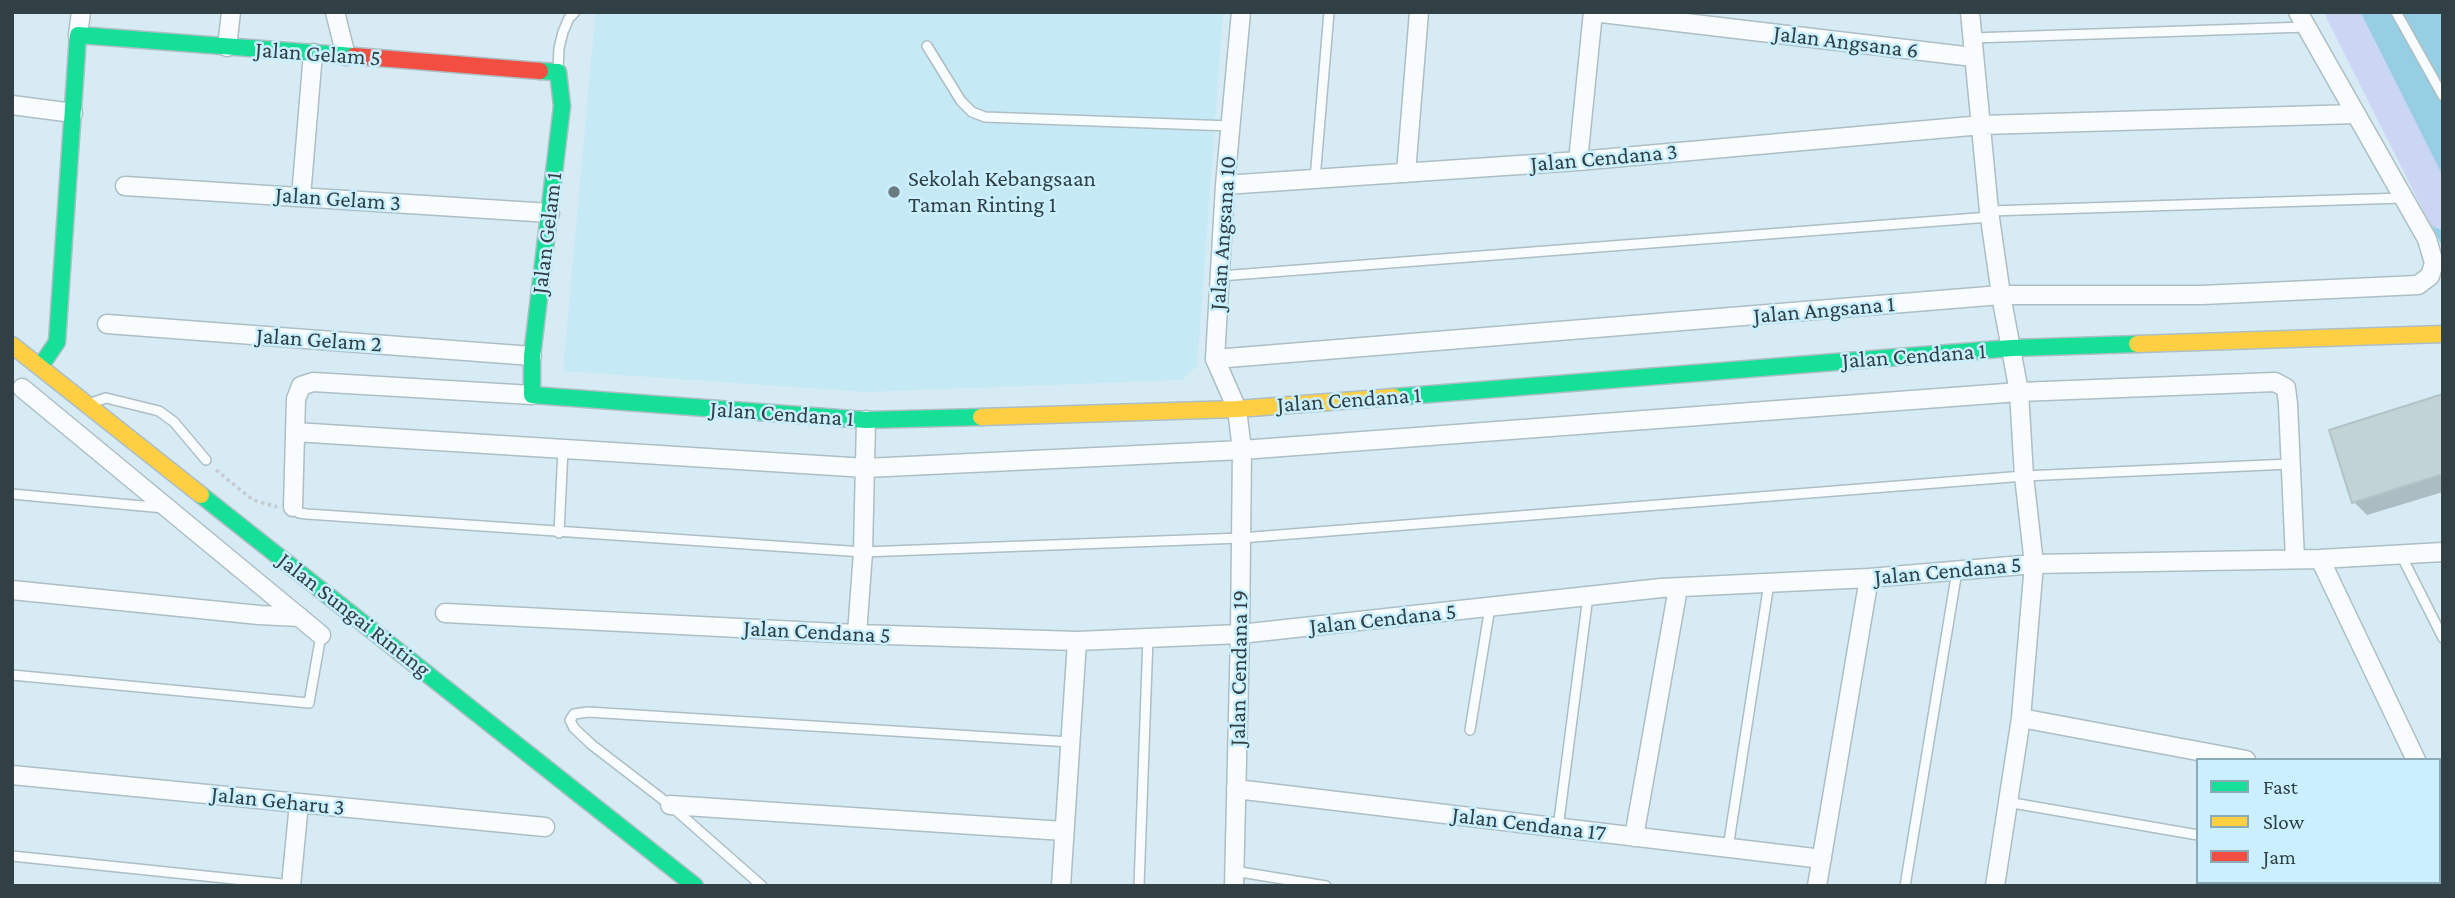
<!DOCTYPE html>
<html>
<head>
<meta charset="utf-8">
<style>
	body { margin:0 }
	#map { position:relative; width:2455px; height:898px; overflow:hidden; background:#d6ebf3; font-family:"Crimson Pro",serif }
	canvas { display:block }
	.frame { position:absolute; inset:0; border:14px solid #304045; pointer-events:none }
	.legend { position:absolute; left:2196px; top:758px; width:245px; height:126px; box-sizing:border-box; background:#caf0ff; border:2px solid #8caab5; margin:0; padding:9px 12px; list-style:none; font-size:21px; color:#304045 }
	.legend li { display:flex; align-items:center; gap:14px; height:35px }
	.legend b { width:35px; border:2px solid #8caab5 }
</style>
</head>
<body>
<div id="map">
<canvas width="2455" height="898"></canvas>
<div class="frame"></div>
<ul class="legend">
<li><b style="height:9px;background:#16e098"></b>Fast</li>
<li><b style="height:9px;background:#ffcf43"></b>Slow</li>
<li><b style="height:9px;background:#f24e42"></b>Jam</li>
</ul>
</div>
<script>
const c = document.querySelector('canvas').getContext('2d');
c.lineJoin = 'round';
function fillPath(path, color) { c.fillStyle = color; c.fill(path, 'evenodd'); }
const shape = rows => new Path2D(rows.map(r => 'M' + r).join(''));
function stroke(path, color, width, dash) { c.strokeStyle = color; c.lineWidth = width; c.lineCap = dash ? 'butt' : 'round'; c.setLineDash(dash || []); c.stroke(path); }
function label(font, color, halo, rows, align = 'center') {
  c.font = font + ' "Crimson Pro",serif'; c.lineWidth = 5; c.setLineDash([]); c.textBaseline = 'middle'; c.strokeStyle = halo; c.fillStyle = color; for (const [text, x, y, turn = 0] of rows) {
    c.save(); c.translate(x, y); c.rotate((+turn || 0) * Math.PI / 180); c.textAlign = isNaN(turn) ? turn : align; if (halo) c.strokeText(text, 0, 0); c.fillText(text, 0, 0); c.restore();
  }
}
fillPath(shape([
	[597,12,1223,12,1197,366,1182,380,866,392,563,371,595,17]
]), '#c6e9f6');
fillPath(shape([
	[2325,12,2443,12,2443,248]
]), '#96cfe3');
fillPath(shape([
	[2443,396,2443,492,2367,515,2354,502]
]), '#0003');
stroke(shape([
	[2342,12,2443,213]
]), '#cbd6f5', 33);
const building = shape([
	[2443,394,2443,474,2352,503,2329,430,2443,394]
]);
fillPath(building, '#c2d3d6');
stroke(building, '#b1c3c6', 2);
const lane = shape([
	[2396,12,2443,96],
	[1972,38,2306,27],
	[927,46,961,101,972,112,985,117,1231,126],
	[558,69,559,48,563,32,569,18,575,12],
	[1315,179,1329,12],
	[1989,211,2403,198],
	[1220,276,1990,217],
	[91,403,106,398,159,411,174,422,206,460],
	[12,494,164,508],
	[293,507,299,513,307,514,863,552,1241,538,2024,476,2290,464],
	[559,533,563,449],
	[2401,555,2443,638],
	[12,675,309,703,321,635],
	[1470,730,1490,607],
	[2007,802,2198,835],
	[1558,828,1588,596],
	[1728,848,1769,583],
	[12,856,292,885],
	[1234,871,1326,886],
	[2439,877,2443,878],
	[762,886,670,805,592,745,574,728,570,720,574,714,588,712,1070,742],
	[1139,886,1148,638],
	[1905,886,1957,571],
	[2315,886,2316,882]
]);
const street = shape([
	[335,12,346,56],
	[1593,12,1973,57],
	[1970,12,1989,211,2001,295,2019,392,2024,476,2034,564,2021,718,1995,886],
	[78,35,81,12],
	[227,47,231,12],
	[12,105,73,113],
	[1578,161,1593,12],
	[1406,173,1419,12],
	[1225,185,1578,161,1982,125,2356,114],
	[125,186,550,213],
	[301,197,313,53],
	[107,324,532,356],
	[1215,359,2001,295,2202,295,2418,285,2430,276,2434,263,2427,239,2298,12],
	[22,388,321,635],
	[295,432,866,468,1242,450,2019,392,2275,382,2286,388,2288,404,2295,559],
	[293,507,296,399,301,386,313,382,532,395],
	[2320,559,2416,760],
	[12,590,259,615,300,617],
	[445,613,857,634,1077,641,1240,634,1661,588,1869,578,2034,564,2320,559,2443,552],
	[857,634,863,552,866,420],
	[2021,718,2246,760],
	[12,775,545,827],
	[1236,789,1822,859],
	[2439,793,2443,794],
	[670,805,1064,831],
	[1634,837,1678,588],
	[291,886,299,803],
	[1061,886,1077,641],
	[1234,886,1240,634,1242,450,1237,409,1215,359,1225,185,1241,12],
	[1817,886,1869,578]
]);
const fast = shape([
	[540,71,558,72,562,106,532,356,532,395,866,420,981,417],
	[40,367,57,342,78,35,354,56],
	[1394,397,2012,348,2137,344],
	[201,495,695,886]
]);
const slow = shape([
	[2137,344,2443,334],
	[12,345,201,495],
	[981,417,1237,409,1394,397]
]);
const jam = shape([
	[354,56,540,71]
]);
stroke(lane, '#adbec4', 12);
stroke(street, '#adbec4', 21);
stroke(fast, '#adbec4', 19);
stroke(slow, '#adbec4', 19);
stroke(jam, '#adbec4', 19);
stroke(shape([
	[216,470,253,500,277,507]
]), '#c4cccf', 3.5, [3.5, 3.5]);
stroke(lane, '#f9fcfd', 9);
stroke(street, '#f9fcfd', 18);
stroke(fast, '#16e098', 16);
stroke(slow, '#ffcf43', 16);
stroke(jam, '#f24e42', 16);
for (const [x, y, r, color] of [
	[894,192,7,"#6a7c82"]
]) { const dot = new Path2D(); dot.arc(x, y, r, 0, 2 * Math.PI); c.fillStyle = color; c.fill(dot); stroke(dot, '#caf0ff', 2.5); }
label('23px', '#304045', '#caf0ff', [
	["Jalan Angsana 6",1846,42,7],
	["Jalan Gelam 5",318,54,4],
	["Jalan Cendana 3",1604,158,-5],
	["Jalan Gelam 3",338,199,4],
	["Jalan Gelam 1",547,233,-83],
	["Jalan Angsana 10",1223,233,-86],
	["Jalan Angsana 1",1824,310,-5],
	["Jalan Gelam 2",319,340,4],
	["Jalan Cendana 1",1914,356,-4],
	["Jalan Cendana 1",1349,400,-4],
	["Jalan Cendana 1",782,414,4],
	["Jalan Cendana 5",1948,571,-5],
	["Jalan Sungai Rinting",354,615,38],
	["Jalan Cendana 5",1383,619,-6],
	["Jalan Cendana 5",817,632,3],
	["Jalan Cendana 19",1239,668,-89],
	["Jalan Geharu 3",278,801,6],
	["Jalan Cendana 17",1529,824,7]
]);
label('23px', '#304045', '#caf0ff', [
	["Sekolah Kebangsaan",908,179],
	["Taman Rinting 1",908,205]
], 'left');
</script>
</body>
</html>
